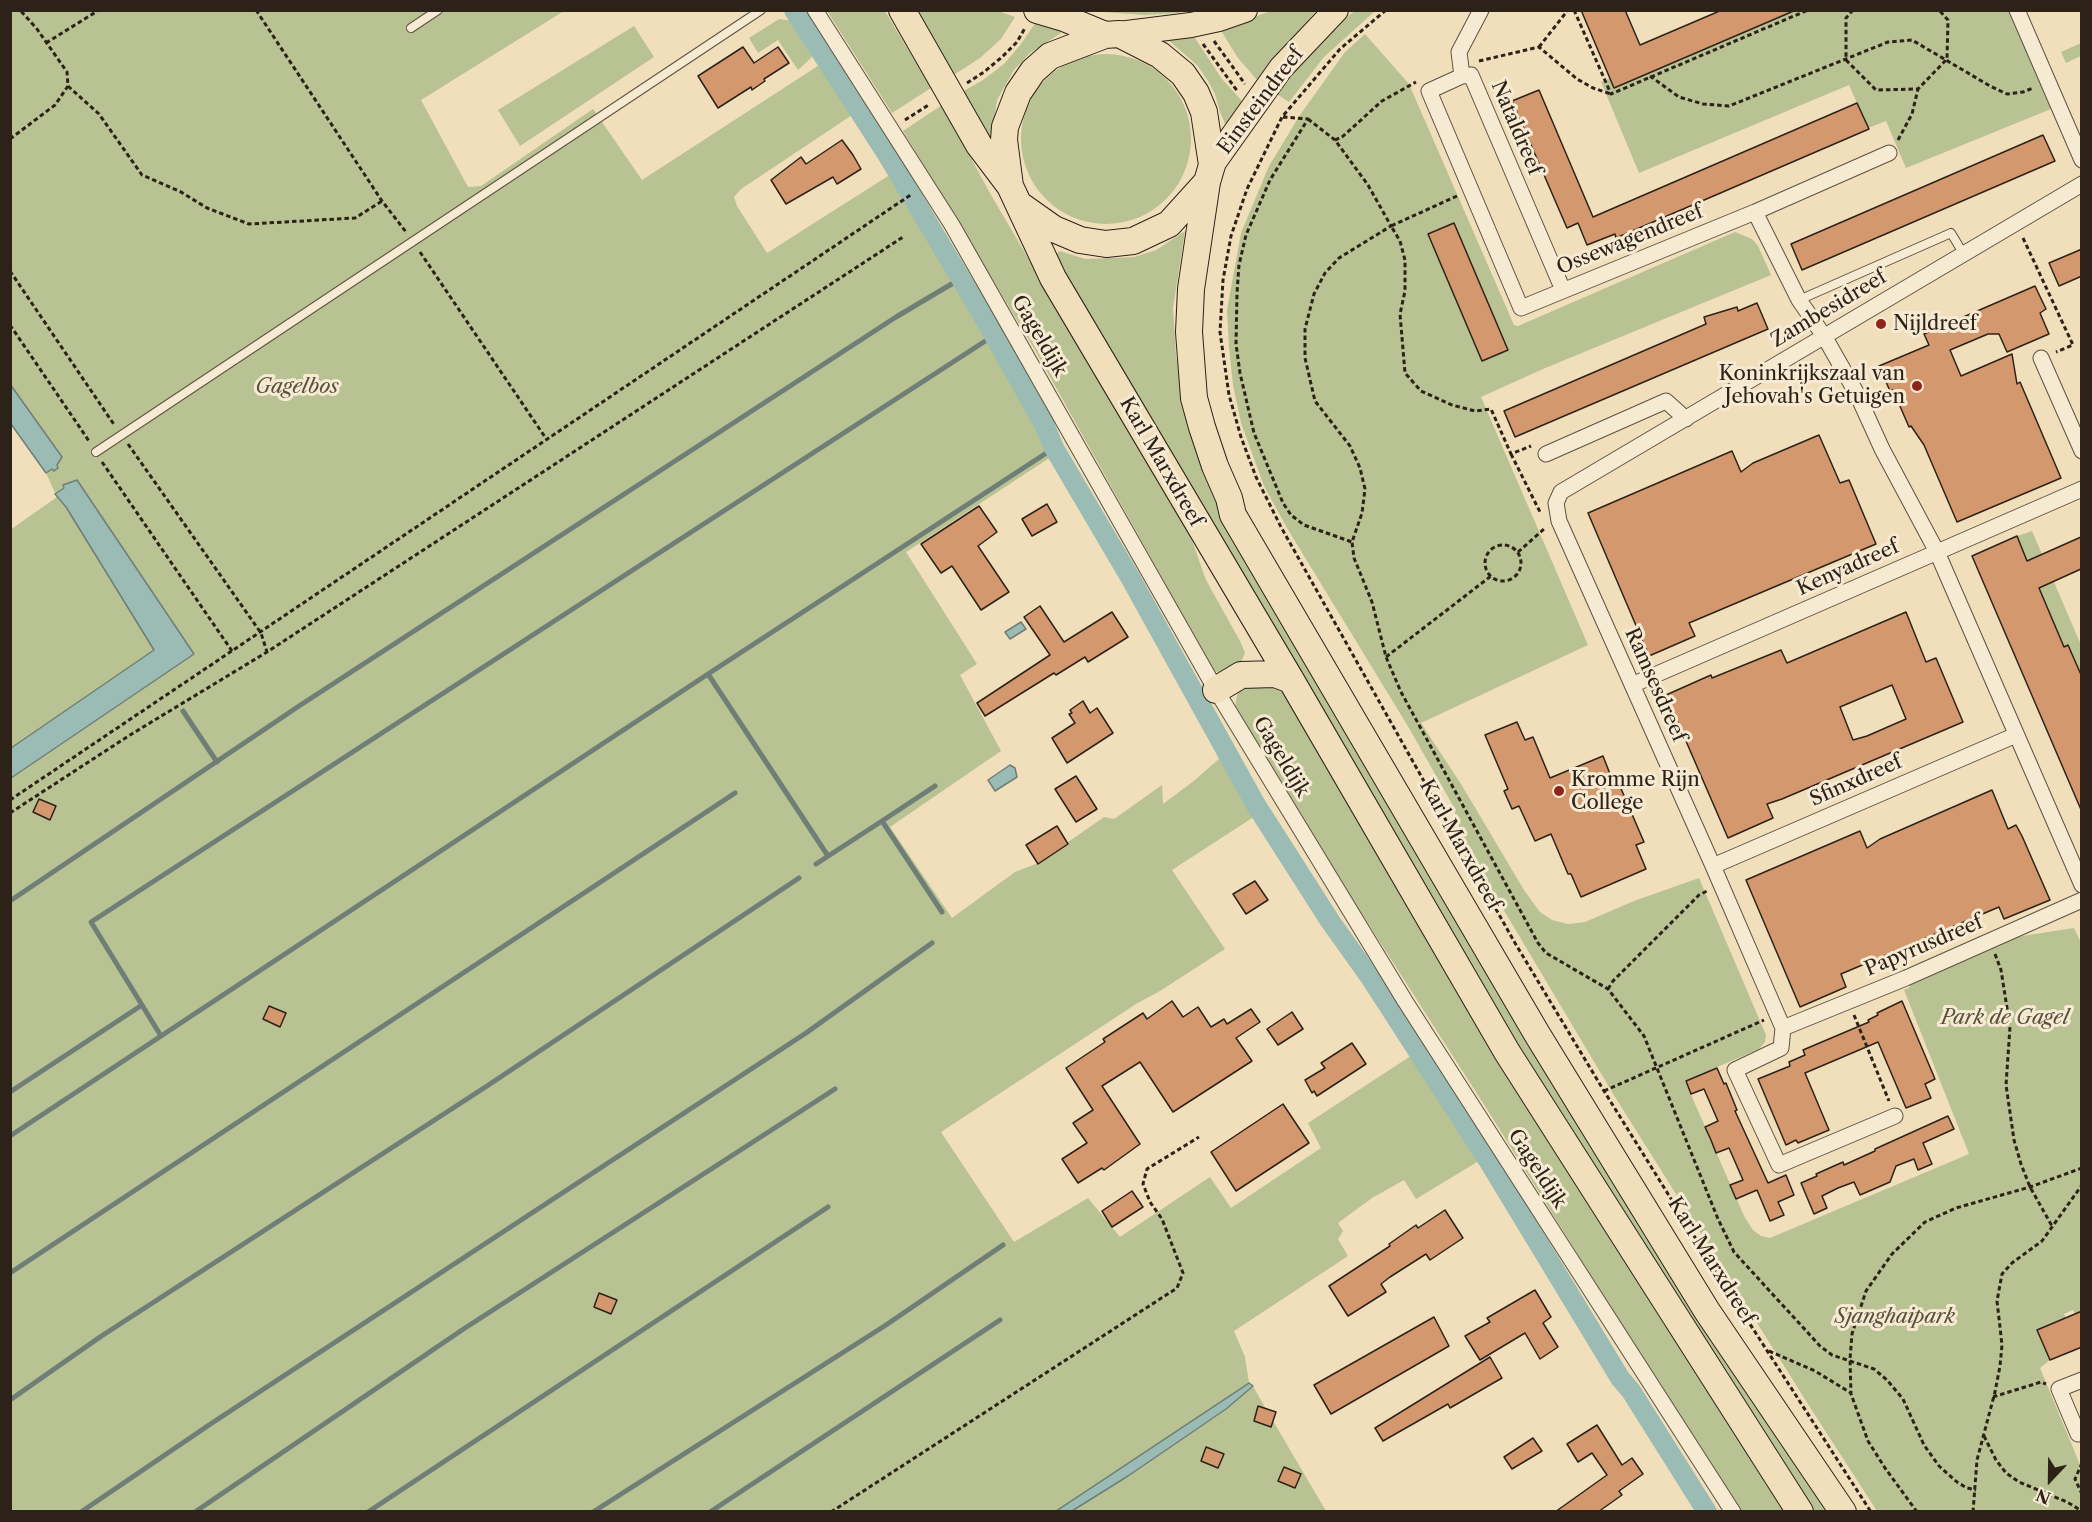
<!DOCTYPE html>
<html>
<head>
<meta charset="utf-8">
<style>
	body { margin:0 }
	#map { position:relative; width:2092px; height:1522px; overflow:hidden; background:#f1dfbc; font-family:"Libre Caslon Text",serif }
	canvas { display:block }
	.frame { position:absolute; inset:0; border:12px solid #2d2218; pointer-events:none }
	.north { position:absolute; left:2020px; top:1450px; width:60px; height:60px; -webkit-text-stroke:4px #f6ead3; paint-order:stroke; rotate:202deg; font-size:16px; font-weight:700; line-height:24px; text-align:center; color:#2d2218 }
	.north::after { content:''; display:block; margin:auto; width:21px; height:27px; background:#2d2218; clip-path:polygon(50% 0,100% 100%,50% 72%,0 100%) }
</style>
</head>
<body>
<div id="map">
<canvas width="2092" height="1522"></canvas>
<div class="frame"></div>
<div class="north">N</div>
</div>
<script>
const c = document.querySelector('canvas').getContext('2d');
c.lineJoin = 'round';
function fillPath(path, color) { c.fillStyle = color; c.fill(path, 'evenodd'); }
const shape = rows => new Path2D(rows.map(r => 'M' + r).join(''));
function stroke(path, color, width, dash) { c.strokeStyle = color; c.lineWidth = width; c.lineCap = dash ? 'butt' : 'round'; c.setLineDash(dash || []); c.stroke(path); }
function label(font, color, halo, rows, align = 'center') {
  c.font = font + ' "Libre Caslon Text",serif'; c.lineWidth = 6; c.setLineDash([]); c.textBaseline = 'middle'; c.strokeStyle = halo; c.fillStyle = color; for (const [text, x, y, turn = 0] of rows) {
    c.save(); c.translate(x, y); c.rotate((+turn || 0) * Math.PI / 180); c.textAlign = isNaN(turn) ? turn : align; if (halo) c.strokeText(text, 0, 0); c.fillText(text, 0, 0); c.restore();
  }
}
fillPath(shape([
	[1180,10,1180,13,1144,15,1089,11],
	[10,11,564,11,421,100,468,187,481,186,593,109,642,180,827,60,858,111,741,189,734,197,737,206,767,253,899,169,966,274,1063,449,906,552,977,664,960,675,1001,751,890,827,952,918,1015,872,1038,863,1104,817,1114,819,1162,785,1163,804,1195,780,1229,750,1266,809,1172,870,1225,949,1160,991,1136,1004,941,1132,1014,1242,1088,1198,1120,1237,1210,1177,1231,1208,1321,1148,1308,1123,1420,1050,1487,1156,1416,1199,1404,1180,1372,1198,1338,1223,1343,1231,1338,1239,1348,1256,1234,1331,1245,1357,1249,1383,1056,1511,11,1511,10,530,57,497,46,473,11,424],
	[798,11,808,11,871,110,864,113],
	[827,11,885,11,931,88,892,113],
	[913,11,998,11,1015,17,1001,39,980,58,952,76],
	[1271,11,1316,11,1257,80,1238,58,1220,29],
	[1355,11,1375,11,1324,57,1289,102,1275,93,1338,23],
	[1774,11,2010,11,2051,109,1906,168,1886,121,1868,128,1849,85,1639,173,1601,82],
	[779,19,794,21,810,45,812,57,798,70,778,40,758,53,749,38],
	[1036,22,1059,29,1061,33,1030,53,1014,70,997,100,991,140,989,140,962,92,983,80,1004,64,1021,44],
	[634,26,654,57,520,146,498,110],
	[1365,34,1409,84,1514,325,1518,326,1735,232,1752,239,1758,246,1771,275,1543,369,1481,397,1588,645,1421,723,1461,784,1524,890,1540,912,1552,920,1568,924,1585,922,1634,901,1699,878,1766,1035,1765,1042,1759,1049,1685,1081,1745,1218,1753,1230,1761,1236,1770,1238,1969,1154,1904,990,1910,987,1906,978,1990,941,2074,928,2082,945,2081,1311,2075,1314,2073,1310,2064,1314,2066,1318,2037,1331,2050,1360,2040,1368,2081,1467,2081,1511,1877,1511,1813,1412,1615,1097,1465,845,1452,804,1409,728,1287,528,1264,486,1241,423,1233,385,1229,347,1227,310,1241,233,1269,166,1300,115,1345,52],
	[1193,35,1222,79,1242,101,1227,128,1220,112,1215,94,1208,81,1197,65,1167,39],
	[2081,43,2081,56,2066,63,2061,52],
	'1021 139a85 85 0 1 1 170 0a85 85 0 1 1-170 0Z',
	[942,105,991,195,1189,532,1206,580,1240,641,1245,653,1241,662,1225,674,1214,671,1035,350,903,131],
	[1185,231,1173,308,1176,356,1188,420,1830,1511,1809,1511,1541,1091,1108,352,1055,254,1060,251,1085,259,1134,257,1156,250],
	[2032,531,2081,645,2081,699,2009,539],
	[1252,682,1269,684,1284,691,1534,1117,1615,1247,1787,1511,1738,1511,1490,1114,1337,875,1235,707,1238,690],
	[1253,1386,1266,1409,1258,1407,1254,1421,1271,1426,1273,1421,1326,1511,1072,1512,1226,1409]
]), '#b8c292');
const water = shape([
	[10,384,62,457,57,465,58,468,54,471,52,469,46,473,11,424,10,384],
	[77,480,194,654,11,778,11,748,154,650,66,507,55,494,64,488,63,485,77,480],
	[1021,622,1026,629,1010,639,1005,632,1021,622],
	[1010,765,1015,768,1017,777,995,791,988,780,1010,765],
	[1249,1383,1253,1386,1226,1409,1128,1476,1072,1511,1056,1511,1249,1383]
]);
fillPath(water, '#9bbcb4');
stroke(water, '#6f7e76', 1.5);
stroke(shape([
	[708,674,828,856],
	[183,711,217,762],
	[935,786,882,821,942,912],
	[816,864,882,821],
	[10,901,299,706,896,317,960,279],
	[161,1036,91,922,993,336],
	[10,1092,142,1005],
	[10,1136,708,674,1054,448],
	[10,1273,735,793],
	[10,1400,100,1337,487,1086,799,878],
	[81,1512,212,1423,806,1033,932,943],
	[195,1512,462,1330,835,1089],
	[368,1512,828,1207],
	[593,1512,886,1325,1003,1245],
	[710,1512,1000,1320]
]), '#6f7e76', 5);
stroke(shape([
	[794,10,885,151,982,314,1045,426,1054,448,1131,579,1256,805,1330,921,1372,980,1488,1160,1620,1378,1631,1391,1707,1512]
]), '#9bbcb4', 20);
const building = shape([
	[1581,10,1625,10,1640,45,1722,10,1796,10,1614,88,1581,10],
	[743,47,754,63,778,47,789,63,764,79,765,81,752,90,751,87,718,108,698,76,743,47],
	[1539,90,1593,217,1857,103,1869,129,1616,238,1615,234,1587,245,1578,223,1567,228,1512,101,1539,90],
	[2043,135,2055,161,1802,270,1791,244,2043,135],
	[842,140,853,155,861,169,837,184,833,177,786,204,771,180,801,157,806,164,842,140],
	[1454,223,1508,350,1482,361,1428,234,1454,223],
	[2082,249,2082,276,2059,286,2049,263,2082,249],
	[2035,286,2046,309,2040,313,2049,334,2007,352,1999,334,1988,334,1950,350,1961,376,2012,354,2017,384,2020,382,2061,478,1957,522,1924,445,1911,426,1909,427,1893,390,1890,391,1879,366,1929,345,1924,334,2035,286],
	[1757,303,1768,329,1515,437,1504,411,1706,324,1704,317,1737,307,1738,311,1757,303],
	[1819,435,1840,483,1849,480,1876,544,1689,623,1695,636,1649,656,1588,513,1732,451,1741,472,1753,463,1819,435],
	[1047,504,1057,522,1032,536,1022,519,1047,504],
	[979,506,997,532,978,546,1009,592,981,610,952,566,941,573,921,544,979,506],
	[2017,536,2027,561,2081,537,2081,569,2039,588,2064,647,2068,645,2082,677,2082,812,1972,556,2017,536],
	[1040,606,1064,642,1112,612,1128,637,1088,662,1085,657,1056,675,1054,673,985,716,977,703,1050,655,1024,617,1040,606],
	[1906,612,1926,662,1936,658,1963,722,1782,799,1767,804,1773,818,1728,838,1666,695,1711,675,1712,678,1781,650,1787,663,1906,612],
	[1892,685,1906,719,1867,736,1853,740,1840,707,1892,685],
	[1083,701,1090,713,1097,708,1113,733,1067,763,1052,738,1075,723,1069,714,1072,713,1070,710,1083,701],
	[1517,722,1525,740,1533,737,1550,778,1603,756,1612,779,1616,777,1644,842,1636,845,1646,869,1581,897,1571,874,1568,874,1551,834,1535,841,1519,806,1512,809,1504,791,1508,789,1485,735,1517,722],
	[1076,776,1097,809,1076,822,1055,789,1076,776],
	[1992,790,2008,829,2016,825,2022,836,2050,900,2004,919,1999,907,1841,974,1846,987,1800,1007,1746,880,1860,831,1867,848,1880,839,1992,790],
	[39,799,56,806,50,820,33,812,39,799],
	[1057,826,1068,844,1038,864,1026,845,1057,826],
	[1255,881,1268,900,1246,914,1233,894,1255,881],
	[1172,1001,1183,1017,1198,1007,1211,1027,1224,1019,1227,1024,1251,1009,1260,1022,1236,1038,1252,1061,1173,1112,1140,1062,1102,1086,1140,1144,1104,1170,1102,1168,1078,1183,1062,1159,1087,1143,1073,1123,1093,1110,1066,1068,1105,1042,1103,1039,1143,1013,1147,1019,1172,1001],
	[1902,1001,1935,1079,1925,1084,1931,1098,1906,1108,1878,1042,1805,1073,1829,1130,1798,1143,1796,1140,1786,1145,1758,1079,1790,1066,1789,1062,1805,1055,1803,1050,1869,1022,1868,1020,1878,1015,1877,1013,1902,1001],
	[269,1006,286,1013,280,1027,263,1019,269,1006],
	[1292,1012,1303,1029,1278,1045,1267,1029,1292,1012],
	[1352,1043,1366,1064,1317,1096,1314,1091,1312,1093,1305,1080,1325,1068,1321,1063,1352,1043],
	[1717,1068,1724,1084,1726,1083,1737,1110,1735,1111,1768,1183,1786,1175,1794,1195,1778,1202,1784,1215,1770,1221,1757,1190,1736,1199,1730,1185,1743,1180,1729,1148,1716,1153,1711,1140,1705,1127,1718,1121,1704,1089,1691,1094,1686,1081,1717,1068],
	[1283,1104,1309,1143,1236,1191,1211,1152,1283,1104],
	[1948,1116,1954,1129,1923,1143,1932,1164,1918,1170,1914,1159,1896,1166,1890,1182,1860,1195,1854,1182,1838,1188,1822,1196,1827,1208,1814,1214,1801,1183,1817,1176,1816,1174,1843,1162,1844,1165,1875,1151,1875,1149,1948,1116],
	[1132,1191,1143,1207,1112,1227,1102,1211,1132,1191],
	[1445,1210,1463,1238,1430,1260,1426,1254,1390,1277,1381,1284,1386,1292,1348,1316,1329,1286,1390,1246,1389,1244,1416,1225,1418,1228,1445,1210],
	[1535,1290,1551,1317,1543,1323,1558,1347,1540,1359,1525,1333,1480,1360,1465,1336,1490,1322,1487,1318,1535,1290],
	[599,1293,617,1300,611,1314,594,1307,599,1293],
	[2082,1311,2082,1347,2050,1360,2037,1330,2082,1311],
	[1434,1317,1449,1346,1331,1414,1314,1385,1434,1317],
	[1490,1357,1502,1378,1450,1408,1448,1404,1383,1441,1375,1428,1490,1357],
	[1258,1406,1276,1412,1271,1427,1254,1421,1258,1406],
	[1597,1425,1622,1465,1632,1458,1643,1474,1619,1491,1622,1495,1598,1512,1555,1512,1607,1475,1592,1453,1578,1462,1567,1444,1597,1425],
	[1533,1438,1542,1451,1512,1469,1504,1457,1533,1438],
	[1206,1447,1224,1454,1218,1468,1201,1461,1206,1447],
	[1284,1467,1301,1474,1295,1488,1278,1481,1284,1467]
]);
fillPath(building, '#d4986f');
stroke(building, '#2d2218', 1.5);
const service = shape([
	[411,28,438,10],
	[1799,300,1951,233,1963,253],
	[96,452,761,10]
]);
const minor = shape([
	[815,10,952,225,1216,690,1405,1001,1733,1512],
	[2017,10,2082,160],
	[1462,76,1459,52,1481,10],
	[2082,184,1561,492,1556,503,1559,521,1713,866,1783,1028,1906,978,2082,900],
	[1755,212,1799,300,1824,336,1857,394,1882,449,1937,552,2082,885],
	[1563,290,1471,75,1462,76,1429,91,1521,308,1755,212,1889,153],
	[2041,358,2082,451],
	[1546,454,1666,401,1686,419],
	[1632,685,2082,489],
	[1713,866,2016,735],
	[1783,1028,1781,1048,1735,1070,1779,1165,1895,1116],
	[2082,1380,2059,1389,2078,1434,2082,1433]
]);
const primary = shape([
	[1119,34,1191,25,1219,19,1245,10],
	[1212,165,1281,68,1336,10]
]);
const trunk = shape([
	[902,10,979,145,1010,186],
	[1037,10,1064,18,1105,35],
	[1207,182,1191,289,1189,332,1194,398,1202,427,1215,466,1229,498,1233,515,1537,1034,1707,1311,1843,1512],
	[1020,205,1054,229,1080,240,1106,244,1133,241,1169,224,1207,182,1212,165,1204,112,1196,93,1183,74,1160,55,1119,34,1105,35,1050,56,1033,71,1018,93,1005,127,1004,140,1010,186,1053,278,1291,680,1507,1052,1800,1512],
	[1216,690,1241,675,1275,674,1291,680]
]);
stroke(service, '#5e5141', 10);
stroke(minor, '#5e5141', 17);
stroke(primary, '#2d2218', 26);
stroke(trunk, '#2d2218', 28);
stroke(shape([
	[256,10,382,201,406,232],
	[1386,10,1340,49,1282,117,1247,189,1231,236,1223,280,1220,332,1229,395,1241,437,1256,477,1281,527,1515,943,1604,1091,1719,1276,1871,1512],
	[1574,10,1611,94,1808,10],
	[1853,10,1846,18,1846,60,1876,90,1918,89,1947,59,1948,20,1939,10],
	[1214,41,1245,84],
	[46,43,99,10],
	[1203,44,1238,92],
	[1539,47,1568,10],
	[1479,61,1539,47,1577,79,1593,88,1611,94],
	[1650,76,1679,97,1703,104,1729,106,1888,42,1912,40,1990,86,2007,94,2023,92,2033,88],
	[967,83,984,72,1002,57,1017,42,1025,28],
	[68,86,99,114,142,175,181,192,207,208,249,224,355,218,382,201],
	[1283,117,1308,119,1270,180,1246,235,1239,265,1237,293,1236,344,1240,373,1254,433,1283,503,1291,515,1304,525,1352,542],
	[1308,119,1335,140,1368,185,1391,226,1339,258,1325,273,1314,294,1305,329,1305,358,1315,401,1350,446,1360,468,1365,489,1362,513,1352,542,1354,558,1372,602,1386,657,1401,692,1538,943,1546,953,1608,989,1644,1036,1718,1219,1734,1252,1820,1346,1832,1355,1874,1369,1887,1380,1903,1399,1924,1445,1939,1466,1957,1482,1967,1488,1976,1490],
	[905,120,930,104],
	[10,139,55,105,68,86,67,72,37,29,20,10],
	[1335,140,1342,137,1382,101,1416,82],
	[1898,140,1912,114,1918,89],
	[1457,196,1391,226,1400,241,1405,260,1405,291,1400,314,1405,373,1421,391,1452,405,1475,411,1491,409,1511,454,1531,446],
	[2023,238,2073,345,2056,352],
	[420,252,547,440],
	[10,271,115,426],
	[10,325,89,441],
	[128,444,261,633,267,652],
	[1511,454,1540,512],
	[102,462,232,651],
	'1485 563a18 18 0 1 1 36 0a18 18 0 1 1-36 0Z',
	[1518,552,1544,529],
	[1386,657,1491,576],
	[10,800,912,194],
	[10,813,130,735,267,652,903,237],
	[1995,954,2001,970,2010,1027,2006,1085,2014,1140,2021,1164,2030,1187,2052,1226],
	[1608,989,1613,981,1699,895,1707,891],
	[1854,1015,1889,1101],
	[1604,1091,1764,1020],
	[1769,1351,1815,1371,1851,1393],
	[1993,1397,2041,1382,2046,1384],
	[1984,1436,1996,1460,2006,1473,2019,1482,2067,1502,2082,1511],
	[2082,1463,2075,1479,2082,1494],
	[831,1512,1177,1288,1183,1273,1162,1219,1150,1202,1143,1184,1147,1169,1199,1137],
	[1917,1512,1885,1468,1868,1441,1851,1394,1850,1359,1852,1334,1866,1291,1892,1254,1925,1222,1956,1208,2030,1187,2082,1168],
	[1973,1512,1977,1460,1995,1392,2000,1366,2002,1345,1997,1301,2002,1274,2012,1263,2042,1241,2082,1185]
]), '#2d2218', 3, [4.5, 3]);
stroke(service, '#f6ead3', 8);
stroke(minor, '#f6ead3', 15);
stroke(primary, '#f1dfbc', 24);
stroke(trunk, '#f1dfbc', 26);
for (const [x, y, r, color] of [
	[1881,324,6,"#8f2418"],
	[1917,386,6,"#8f2418"],
	[1559,791,6,"#8f2418"]
]) { const dot = new Path2D(); dot.arc(x, y, r, 0, 2 * Math.PI); c.fillStyle = color; c.fill(dot); stroke(dot, '#f6ead3', 2); }
label('20px', '#2d2218', '#f6ead3', [
	["Einsteindreef",1261,101,-53],
	["Nataldreef",1516,128,67],
	["Ossewagendreef",1630,240,-22],
	["Zambesidreef",1829,309,-31],
	["Gageldijk",1039,336,60],
	["Karl Marxdreef",1161,462,60],
	["Kenyadreef",1848,568,-24],
	["Ramsesdreef",1655,685,66],
	["Gageldijk",1281,757,59],
	["Sfinxdreef",1856,781,-24],
	["Karl Marxdreef",1460,845,61],
	["Papyrusdreef",1924,946,-23],
	["Gageldijk",1537,1169,57],
	["Karl Marxdreef",1711,1261,58]
]);
label('20px', '#2d2218', '#f6ead3', [
	["Nijldreef",1893,324],
	["Koninkrijkszaal van",1905,374,"right"],
	["Jehovah's Getuigen",1905,397,"right"],
	["Kromme Rijn",1571,780],
	["College",1571,803]
], 'left');
label('italic 20px', '#57523d', '#f6ead3', [
	["Gagelbos",297,387],
	["Park de Gagel",2005,1018],
	["Sjanghaipark",1895,1317]
]);
</script>
</body>
</html>
